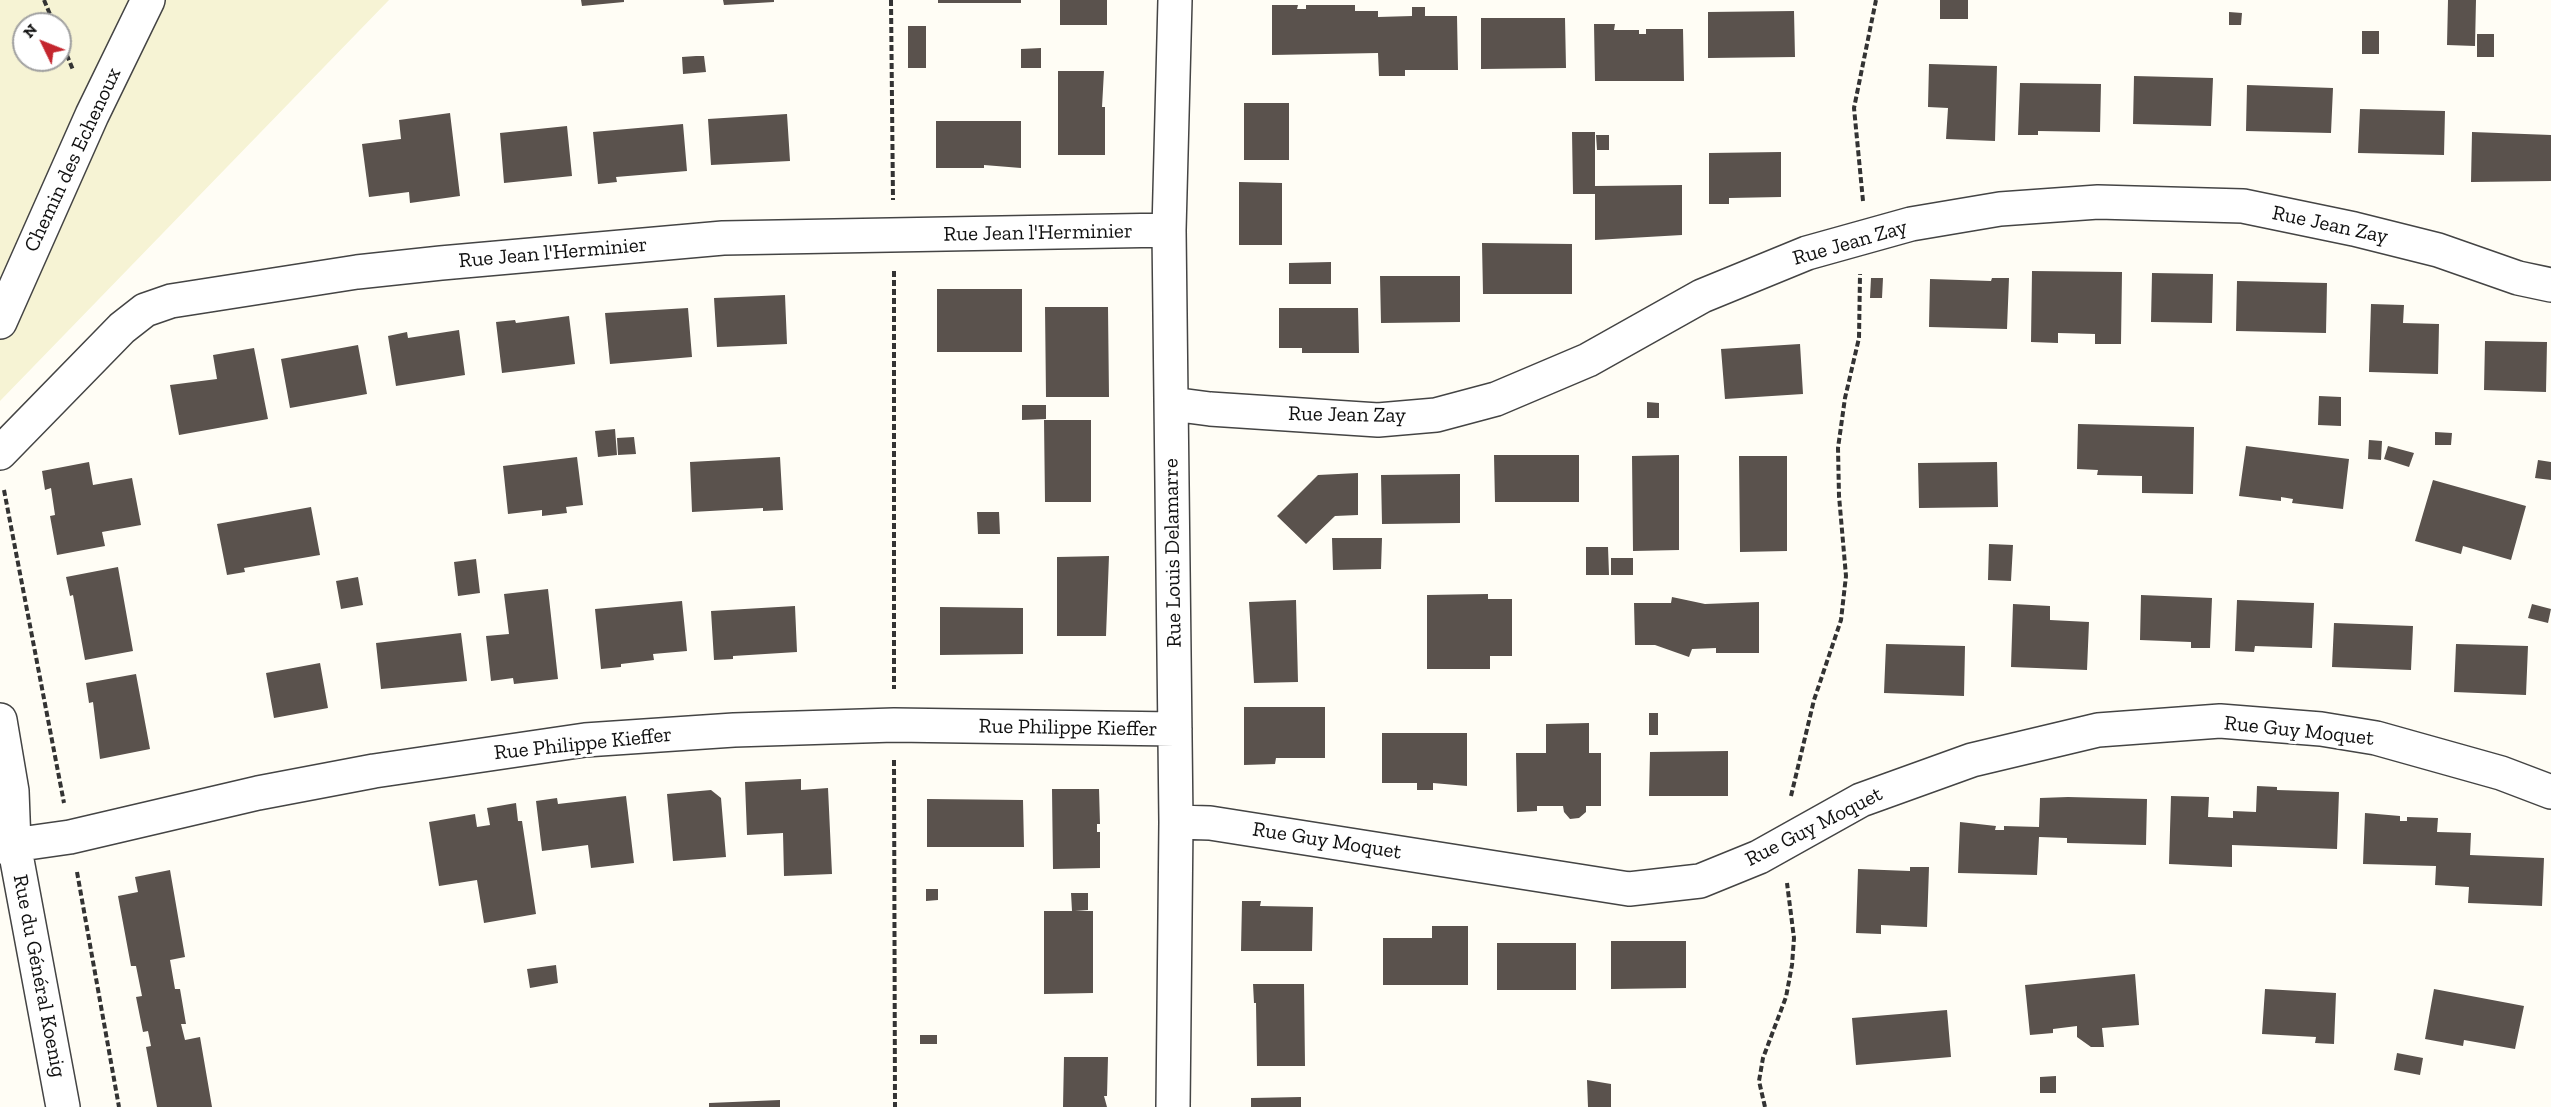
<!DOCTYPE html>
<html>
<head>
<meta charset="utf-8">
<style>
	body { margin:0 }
	#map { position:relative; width:2551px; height:1107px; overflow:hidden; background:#fffdf5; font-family:"Zilla Slab",serif }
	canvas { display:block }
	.north { position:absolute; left:12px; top:12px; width:60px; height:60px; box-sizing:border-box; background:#fff; border:2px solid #a0a0a0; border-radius:50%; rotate:313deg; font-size:16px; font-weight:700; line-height:24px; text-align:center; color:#111 }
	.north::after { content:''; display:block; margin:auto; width:21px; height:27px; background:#c4262e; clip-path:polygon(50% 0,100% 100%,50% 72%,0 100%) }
</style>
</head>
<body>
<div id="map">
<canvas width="2551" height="1107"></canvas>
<div class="north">N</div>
</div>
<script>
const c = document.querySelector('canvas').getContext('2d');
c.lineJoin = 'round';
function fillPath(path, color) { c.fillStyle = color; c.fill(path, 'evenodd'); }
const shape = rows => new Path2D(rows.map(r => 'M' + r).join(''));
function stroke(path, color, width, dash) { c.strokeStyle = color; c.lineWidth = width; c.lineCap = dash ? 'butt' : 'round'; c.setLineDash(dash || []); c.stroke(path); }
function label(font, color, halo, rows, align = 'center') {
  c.font = font + ' "Zilla Slab",serif'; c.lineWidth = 6; c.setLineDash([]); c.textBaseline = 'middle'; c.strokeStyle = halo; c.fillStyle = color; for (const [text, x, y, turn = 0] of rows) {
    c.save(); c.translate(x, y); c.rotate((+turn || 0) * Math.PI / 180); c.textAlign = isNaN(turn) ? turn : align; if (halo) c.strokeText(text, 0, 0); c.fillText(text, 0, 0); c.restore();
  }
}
fillPath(shape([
	[0,0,389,0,0,401],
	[24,24,60,24,60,60,24,60]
]), '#f6f3d4');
fillPath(shape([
	[581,0,624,0,624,2,582,6],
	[723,0,774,0,774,2,724,5],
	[938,0,1021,0,1021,3,938,3],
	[1060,0,1107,0,1107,25,1060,25],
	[1940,0,1968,0,1968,19,1940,19],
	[2448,0,2476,0,2475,46,2447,45],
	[1272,5,1298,5,1297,9,1306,9,1306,5,1355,5,1355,11,1378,11,1378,17,1412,16,1412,7,1425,7,1425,16,1457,16,1458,70,1405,70,1405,76,1379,76,1378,53,1272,55],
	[1794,11,1795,57,1708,58,1708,12],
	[2229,12,2242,13,2241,25,2229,25],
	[1481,18,1565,18,1566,68,1481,69],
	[1594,24,1615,24,1614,30,1639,30,1639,34,1646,34,1646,29,1683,29,1684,81,1595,81],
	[908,26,926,26,926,68,908,68],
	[2362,31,2379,31,2379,54,2362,54],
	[2477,34,2494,34,2494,57,2477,57],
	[1041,48,1041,68,1021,68,1021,49],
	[696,56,704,56,706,72,683,74,682,57],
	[1929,64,1997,66,1995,141,1946,139,1948,108,1928,107],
	[1058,71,1104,71,1102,107,1105,107,1105,155,1058,155],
	[2134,76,2213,78,2211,126,2133,124],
	[2020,83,2101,84,2100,132,2038,131,2038,135,2018,135],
	[2247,85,2333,88,2331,133,2246,131],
	[1244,103,1289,103,1289,160,1244,160],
	[2360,109,2445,111,2444,155,2358,153],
	[450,113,460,196,410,203,409,192,369,197,362,144,401,139,399,120],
	[787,114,790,161,711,165,708,119],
	[936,121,1021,121,1021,168,984,165,984,168,936,168],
	[683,124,687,171,616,177,617,182,598,184,593,132],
	[567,126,572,176,504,183,500,133],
	[1572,132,1595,132,1595,186,1682,185,1682,235,1595,240,1595,194,1573,194],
	[2472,132,2551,135,2551,181,2471,182],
	[1596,135,1609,135,1609,150,1597,150],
	[1781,152,1781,197,1729,198,1729,204,1709,204,1709,153],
	[1239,182,1282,183,1282,245,1239,245],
	[1482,243,1572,244,1572,294,1483,294],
	[1331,262,1331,284,1289,284,1289,263],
	[2032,271,2122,272,2121,344,2095,344,2095,334,2058,333,2058,343,2031,342],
	[2152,273,2213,274,2212,323,2151,322],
	[1380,276,1460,276,1460,322,1381,323],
	[1871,278,1883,278,1882,298,1870,298],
	[1992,278,2009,278,2007,329,1929,327,1930,279,1991,281],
	[2237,281,2327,283,2326,333,2236,331],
	[937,289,1022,289,1022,352,937,352],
	[785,295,787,344,717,347,714,298],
	[2371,304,2404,305,2403,323,2439,324,2438,374,2369,372],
	[1045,307,1108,307,1109,397,1046,397],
	[688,308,692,357,610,364,605,313],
	[1279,308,1358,308,1359,353,1302,353,1302,348,1279,348],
	[569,316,575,364,502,373,496,322,515,320,516,323],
	[459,330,465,375,396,386,388,336,407,332,408,338],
	[2485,341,2547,342,2546,392,2484,390],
	[1800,344,1803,394,1725,399,1721,349],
	[358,345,367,394,290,408,281,359],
	[254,348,268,419,179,435,170,385,217,379,213,355],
	[2319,396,2341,397,2341,426,2318,425],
	[1647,402,1659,403,1659,418,1647,418],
	[1022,405,1046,405,1046,419,1022,420],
	[1044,420,1091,420,1091,502,1045,502],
	[2078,424,2194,427,2193,494,2142,493,2142,476,2097,475,2098,470,2077,469],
	[615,429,617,455,598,457,595,431],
	[2435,432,2452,433,2451,445,2435,445],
	[634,437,636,454,618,455,617,438],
	[2369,440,2382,441,2381,460,2368,459],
	[2246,446,2349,459,2343,509,2292,503,2293,499,2281,497,2281,501,2239,496],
	[2388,446,2414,453,2409,467,2384,459],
	[1494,455,1579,455,1579,502,1495,502],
	[1679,455,1679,550,1633,551,1632,456],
	[1739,456,1787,456,1787,551,1740,552],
	[577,457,583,505,566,507,567,513,542,516,542,510,508,514,503,466],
	[780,457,783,510,763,511,763,508,692,512,690,462],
	[2538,460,2551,462,2551,480,2535,478],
	[89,462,93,485,132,478,141,525,102,532,105,546,57,555,50,516,55,515,51,488,45,490,42,471],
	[1997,462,1998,507,1919,508,1918,463],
	[1358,473,1358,515,1335,516,1306,544,1277,516,1318,475],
	[1460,474,1460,523,1382,524,1381,475],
	[2433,480,2526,506,2511,560,2463,546,2461,554,2415,541],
	[311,507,320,555,244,568,245,572,227,575,217,524],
	[977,512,999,512,1000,534,978,534],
	[1332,538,1382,538,1381,569,1333,570],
	[1989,544,2013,545,2011,581,1988,580],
	[1586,547,1608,547,1609,575,1586,575],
	[1109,556,1106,636,1057,636,1057,557],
	[1611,558,1633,558,1633,575,1611,575],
	[476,559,480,593,458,596,454,562],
	[118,567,133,651,85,660,73,595,70,596,66,577],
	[358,577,363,605,341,609,336,581],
	[548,589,558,679,514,684,513,678,491,681,486,636,509,634,504,594],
	[1488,594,1488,599,1512,599,1512,656,1490,656,1490,669,1427,669,1427,595],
	[2141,595,2212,598,2210,648,2191,648,2191,642,2140,640],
	[1672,597,1705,604,1759,602,1759,653,1716,653,1716,648,1692,649,1689,657,1655,645,1635,645,1634,603,1671,603],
	[1296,600,1298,682,1254,683,1249,602],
	[2237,600,2314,603,2312,648,2255,646,2254,652,2235,651],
	[682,601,687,651,653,654,654,660,621,664,621,667,601,669,595,609],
	[2013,604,2050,606,2050,620,2089,622,2087,670,2011,667],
	[2532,604,2551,609,2548,623,2528,618],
	[795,606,797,652,733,656,733,659,714,660,711,611],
	[940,607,1023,608,1023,654,940,655],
	[2334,623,2413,626,2411,670,2332,667],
	[461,633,467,681,381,689,376,643],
	[1886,644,1965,646,1964,696,1884,693],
	[2456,644,2528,646,2526,695,2454,692],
	[320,663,328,708,274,718,266,673],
	[136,674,150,749,100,759,93,702,89,703,86,683],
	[1244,707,1325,707,1325,758,1276,758,1275,764,1244,765],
	[1649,713,1658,713,1658,735,1649,735],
	[1589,723,1589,753,1601,753,1601,806,1586,806,1586,812,1579,818,1570,819,1564,812,1563,806,1537,806,1537,811,1517,812,1516,753,1546,753,1546,724],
	[1382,733,1467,733,1467,786,1433,783,1433,790,1417,790,1417,783,1382,783],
	[1728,751,1728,796,1649,796,1650,752],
	[801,779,801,790,828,788,832,874,784,876,783,833,747,835,745,782],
	[2257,786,2277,787,2277,790,2339,792,2337,849,2232,845,2232,867,2169,864,2171,796,2209,797,2208,817,2233,818,2233,811,2256,812],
	[1052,789,1099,789,1100,824,1097,824,1097,832,1100,832,1100,868,1053,869],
	[711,790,721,798,726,857,673,861,667,794],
	[626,796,634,863,591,868,588,845,542,851,536,801,557,798,558,804],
	[2068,797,2147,799,2146,845,2067,843,2067,838,2039,837,2037,875,1958,873,1960,822,1996,826,1995,830,2004,830,2004,826,2039,827,2040,798],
	[927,799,1023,800,1024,847,927,847],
	[516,803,518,821,522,821,536,914,484,923,477,880,439,886,429,822,475,814,477,827,490,825,487,808],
	[2365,813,2400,816,2400,821,2407,821,2407,817,2438,818,2437,832,2471,833,2470,855,2544,858,2542,906,2468,903,2469,887,2435,885,2436,866,2363,864],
	[1910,867,1929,867,1927,927,1881,925,1881,934,1856,933,1858,869,1910,871],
	[170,870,185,957,170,960,175,989,180,989,186,1024,181,1024,185,1040,200,1037,212,1107,157,1107,146,1047,151,1046,148,1031,143,1032,136,997,142,996,136,966,131,966,118,896,138,892,135,877],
	[926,889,938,889,938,900,926,901],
	[1071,893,1088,893,1088,910,1075,911,1093,911,1093,993,1044,994,1044,911,1072,911],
	[1242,901,1261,901,1260,906,1313,907,1312,951,1241,951],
	[1432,926,1468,926,1468,985,1383,985,1383,938,1432,938],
	[1611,941,1686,941,1686,988,1611,989],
	[1497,943,1576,943,1576,990,1497,990],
	[556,965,558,983,530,988,527,969],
	[2135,974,2139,1025,2102,1028,2104,1047,2091,1047,2077,1037,2077,1026,2053,1029,2053,1033,2030,1035,2025,985],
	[1253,984,1304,984,1305,1066,1257,1066,1256,1003,1254,1003],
	[2265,989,2336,993,2334,1044,2315,1043,2316,1037,2262,1034],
	[2434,989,2524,1006,2515,1049,2464,1040,2463,1046,2425,1039],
	[1947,1010,1951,1057,1856,1065,1852,1018],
	[920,1035,937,1035,937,1044,920,1044],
	[2397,1053,2423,1058,2420,1075,2394,1070],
	[1064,1057,1108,1057,1107,1096,1104,1096,1107,1107,1063,1107],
	[2056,1076,2056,1093,2040,1093,2040,1077],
	[1587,1080,1611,1084,1611,1107,1588,1107],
	[1301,1097,1301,1107,1251,1107,1251,1098],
	[780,1100,780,1107,709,1107,709,1103]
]), '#5a524d');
const minor = shape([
	[0,322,92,115,148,0],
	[1172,404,1210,409,1378,420,1436,415,1496,399,1588,360,1702,296,1807,253,1911,224,2000,209,2098,202,2243,206,2354,229,2438,250,2518,278,2551,285],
	[0,453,122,328,145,310,171,301,357,272,441,263,723,238,1169,230],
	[0,720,12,791,14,844,63,1107],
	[1176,822,1210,823,1629,889,1700,881,1759,857,1861,800,1972,760,2098,730,2220,721,2321,729,2376,738,2501,773,2551,792],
	[0,847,70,837,258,793,374,771,585,740,734,730,894,725,1175,729],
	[1173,1107,1176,822,1169,230,1175,0]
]);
stroke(minor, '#444', 36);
stroke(shape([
	[44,0,54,24],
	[891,0,893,200],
	[60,38,73,70],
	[1863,201,1854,108,1876,0],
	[894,271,894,689],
	[4,490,64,803],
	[894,760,895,1107],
	[1791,796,1814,700,1841,620,1846,576,1839,496,1838,448,1845,398,1859,338,1860,274],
	[77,872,119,1107],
	[1765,1107,1759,1081,1763,1058,1786,997,1792,965,1794,938,1787,883]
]), '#333', 4, [6, 3]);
stroke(minor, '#fff', 33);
label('21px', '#111', '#fff', [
	["Chemin des Echenoux",73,160,-65],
	["Rue Jean Zay",2330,225,12],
	["Rue Jean l'Herminier",1038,233,-1],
	["Rue Jean Zay",1850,243,-16],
	["Rue Jean l'Herminier",553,253,-5],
	["Rue Jean Zay",1347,415,1],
	["Rue Louis Delamarre",1173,553,-91],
	["Rue Philippe Kieffer",1068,728,1],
	["Rue Guy Moquet",2299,731,6],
	["Rue Philippe Kieffer",583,744,-6],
	["Rue Guy Moquet",1814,827,-27],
	["Rue Guy Moquet",1327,841,9],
	["Rue du Général Koenig",39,976,79]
]);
</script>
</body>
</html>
